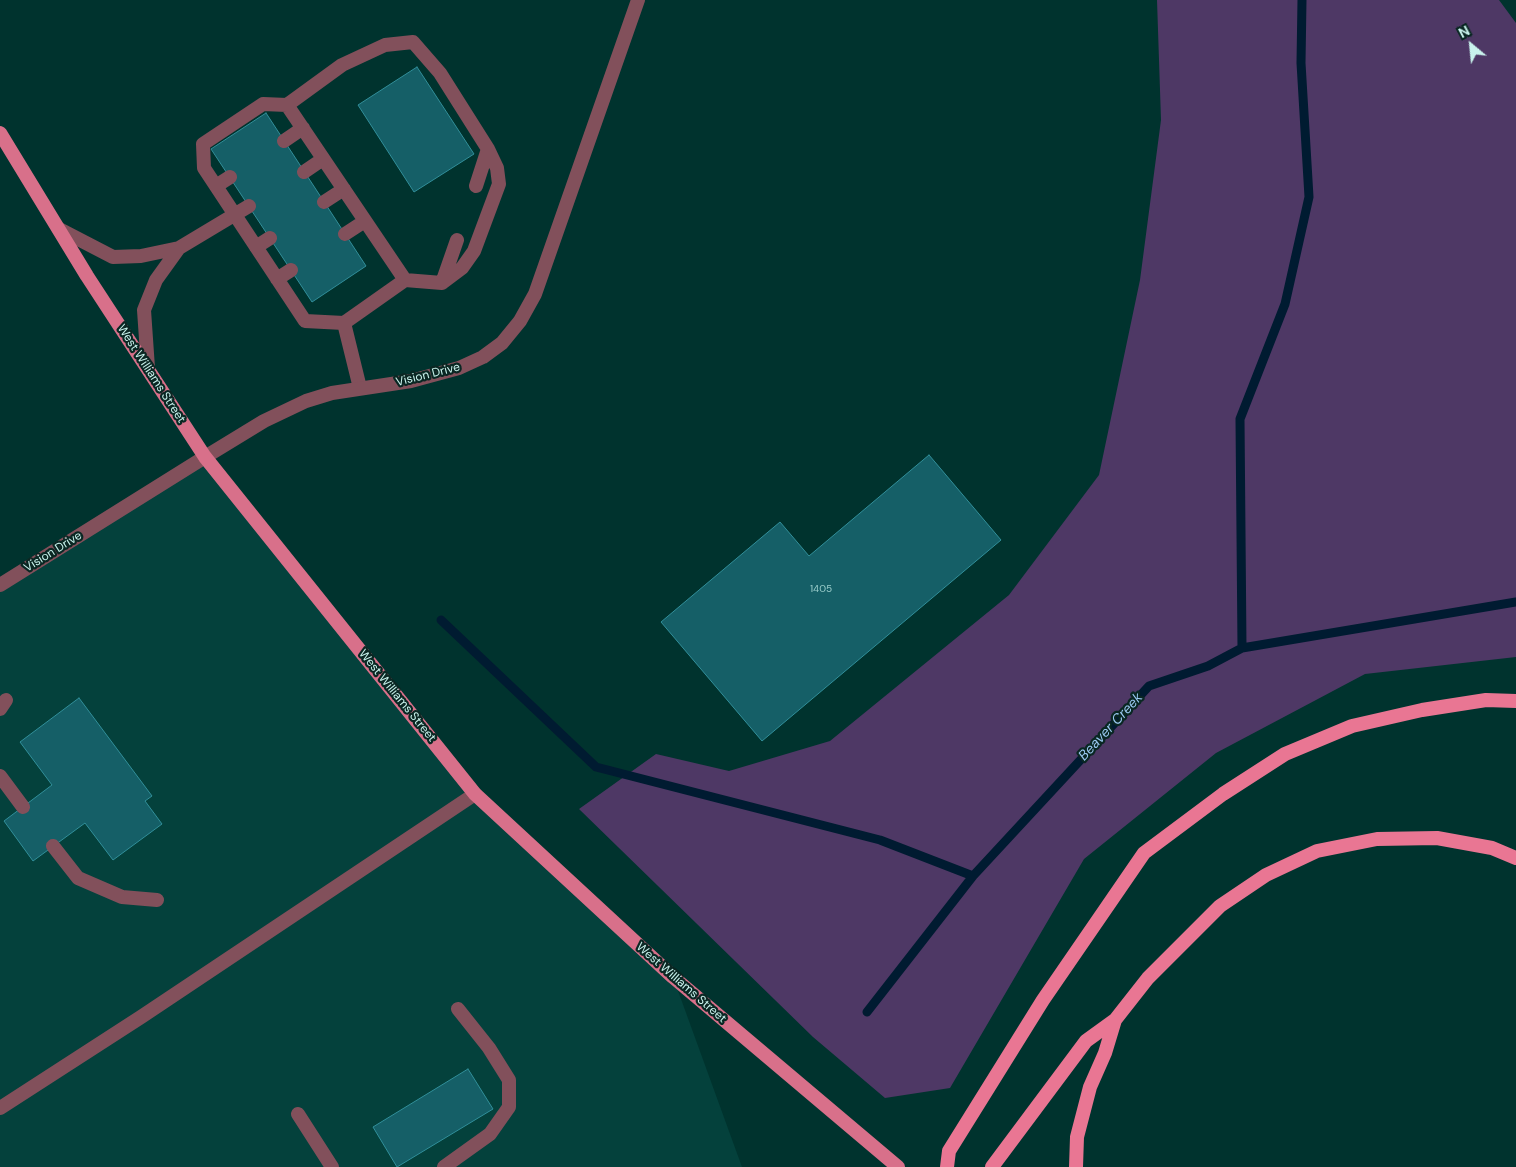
<!DOCTYPE html>
<html>
<head>
<meta charset="utf-8">
<style>
	body { margin:0 }
	#map { position:relative; width:1516px; height:1167px; overflow:hidden; background:#00332e; font-family:"DM Sans",sans-serif }
	canvas { display:block }
	.north { position:absolute; left:1446px; top:20px; width:50px; height:50px; -webkit-text-stroke:4px #0a2723; paint-order:stroke; rotate:332deg; font-size:14px; font-weight:700; line-height:20px; text-align:center; color:#c9f3ed }
	.north::after { content:''; display:block; margin:auto; width:18px; height:22px; background:#c9f3ed; clip-path:polygon(50% 0,100% 100%,50% 72%,0 100%) }
</style>
</head>
<body>
<div id="map">
<canvas width="1516" height="1167"></canvas>
<div class="north">N</div>
</div>
<script>
const c = document.querySelector('canvas').getContext('2d');
c.lineJoin = 'round';
function fillPath(path, color) { c.fillStyle = color; c.fill(path, 'evenodd'); }
const shape = rows => new Path2D(rows.map(r => 'M' + r).join(''));
function stroke(path, color, width, dash) { c.strokeStyle = color; c.lineWidth = width; c.lineCap = dash ? 'butt' : 'round'; c.setLineDash(dash || []); c.stroke(path); }
function label(font, color, halo, rows, align = 'center') {
  c.font = font + ' "DM Sans",sans-serif'; c.lineWidth = 4.5; c.setLineDash([]); c.textBaseline = 'middle'; c.strokeStyle = halo; c.fillStyle = color; for (const [text, x, y, turn = 0] of rows) {
    c.save(); c.translate(x, y); c.rotate((+turn || 0) * Math.PI / 180); c.textAlign = isNaN(turn) ? turn : align; if (halo) c.strokeText(text, 0, 0); c.fillText(text, 0, 0); c.restore();
  }
}
fillPath(shape([
	[205,457,475,794,673,977,742,1167,0,1167,0,585]
]), '#04413c');
fillPath(shape([
	[1157,0,1499,0,1516,23,1516,657,1365,674,1216,753,1084,859,950,1088,885,1098,813,1037,579,809,656,754,729,771,830,741,1009,595,1099,475,1140,280,1161,120]
]), '#4e3865');
stroke(shape([
	[441,620,596,767,880,840,973,876],
	[1242,648,1240,419,1285,304,1309,197,1301,63,1302,0],
	[867,1012,973,876,1149,686,1208,666,1242,648,1516,602]
]), '#001b31', 9);
const building = shape([
	[417,67,474,154,414,192,358,105,417,67],
	[266,113,366,266,312,302,211,149,266,113],
	[929,455,1001,540,762,741,661,622,780,522,809,556,929,455],
	[79,698,152,796,145,801,162,824,113,860,85,823,33,861,4,821,52,785,20,742,79,698],
	[468,1069,493,1109,397,1167,373,1127,468,1069]
]);
fillPath(building, '#155f67');
stroke(building, '#318f9a', 1);
stroke(shape([
	[287,105,342,65,385,45,413,42,440,73,488,149,497,168,499,184,474,251,462,268,442,283,405,280],
	[284,141,303,128],
	[304,172,323,159],
	[216,186,230,177],
	[476,186,488,149],
	[324,202,344,189],
	[59,229,113,257,141,256,179,248,249,206],
	[345,234,365,221],
	[256,247,270,238],
	[277,279,291,270],
	[442,283,457,240],
	[344,323,405,280,287,105,263,104,203,144,204,168,305,321,344,323,360,388],
	[148,368,144,310,156,280,179,248],
	[0,709,6,700],
	[0,776,23,807],
	[53,846,78,878,122,897,157,900],
	[0,1108,141,1017,475,794],
	[298,1114,332,1167],
	[444,1167,490,1134,509,1107,509,1080,489,1048,458,1009]
]), '#82505b', 14);
stroke(shape([
	[205,457,264,421,306,401,332,393,411,381,459,368,483,357,502,343,520,321,535,294,638,0]
]), '#82505b', 14);
stroke(shape([
	[0,585,205,457]
]), '#82505b', 14);
stroke(shape([
	[0,133,87,276,205,457,475,794,673,977,898,1167]
]), '#d8708a', 14);
stroke(shape([
	[947,1167,949,1151,1043,1000,1144,853,1223,794,1285,754,1352,726,1422,710,1486,700,1516,701],
	[992,1167,1086,1041,1115,1020,1148,978,1220,906,1266,875,1317,851,1377,839,1437,838,1492,848,1516,858],
	[1076,1167,1077,1137,1090,1087,1105,1053,1115,1020]
]), '#e97693', 14);
label('10px', '#9ccecc', null, [
	["1405",821,589]
]);
label('12px', '#c9f3ed', '#0a2723', [
	["West Williams Street",151,374,57],
	["Vision Drive",428,375,-14],
	["Vision Drive",53,552,-32],
	["West Williams Street",397,696,51],
	["West Williams Street",681,983,41]
]);
label('italic 14px', '#9ac9f1', '#0a2723', [
	["Beaver Creek",1111,727,-47]
]);
</script>
</body>
</html>
